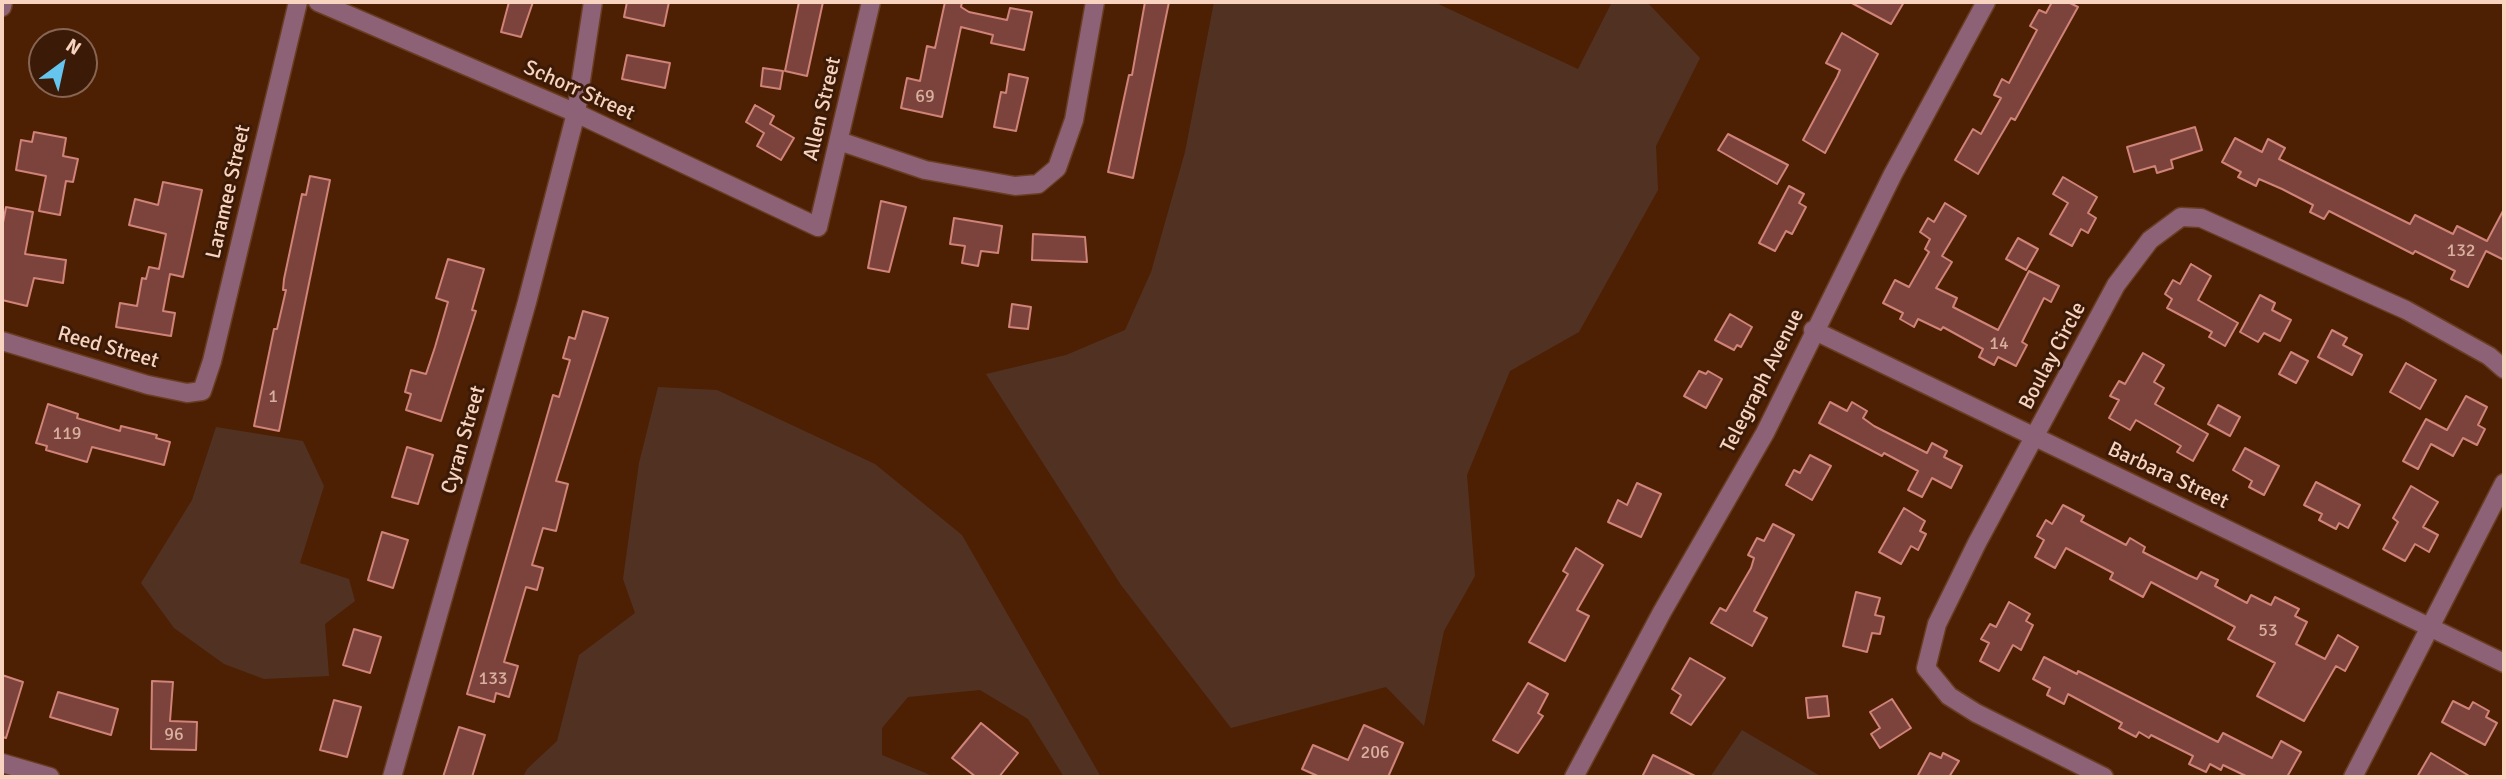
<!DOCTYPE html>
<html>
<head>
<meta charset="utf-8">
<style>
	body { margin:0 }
	#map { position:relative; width:2506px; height:779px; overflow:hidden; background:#4d2003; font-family:Signika,sans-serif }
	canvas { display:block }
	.frame { position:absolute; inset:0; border:4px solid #f8d3c0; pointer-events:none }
	.north { position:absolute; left:28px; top:28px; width:70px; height:70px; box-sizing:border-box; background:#3b1b08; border:2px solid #876552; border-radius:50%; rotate:33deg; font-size:19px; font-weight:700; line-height:28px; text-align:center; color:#f8d3c0 }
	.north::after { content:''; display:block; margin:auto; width:24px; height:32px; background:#65c5ee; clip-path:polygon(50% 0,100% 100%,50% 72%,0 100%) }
</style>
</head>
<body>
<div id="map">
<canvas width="2506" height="779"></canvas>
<div class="frame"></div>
<div class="north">N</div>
</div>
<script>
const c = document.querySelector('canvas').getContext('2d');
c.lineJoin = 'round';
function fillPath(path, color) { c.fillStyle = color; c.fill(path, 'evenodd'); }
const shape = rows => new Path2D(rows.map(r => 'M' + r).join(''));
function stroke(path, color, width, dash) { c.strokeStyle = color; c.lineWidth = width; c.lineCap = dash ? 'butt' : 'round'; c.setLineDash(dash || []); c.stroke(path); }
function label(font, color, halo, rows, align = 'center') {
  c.font = font + ' Signika,sans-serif'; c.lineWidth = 6; c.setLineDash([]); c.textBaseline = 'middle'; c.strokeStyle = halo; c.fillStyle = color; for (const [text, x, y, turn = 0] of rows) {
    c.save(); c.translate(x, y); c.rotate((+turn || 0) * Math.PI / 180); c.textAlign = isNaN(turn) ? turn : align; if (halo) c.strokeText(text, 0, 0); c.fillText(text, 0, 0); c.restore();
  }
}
fillPath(shape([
	[1214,2,1434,2,1578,69,1612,2,1647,2,1700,58,1656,146,1658,190,1579,332,1510,371,1467,475,1475,576,1444,631,1424,726,1386,687,1231,728,1121,585,986,374,1066,355,1125,330,1151,272,1185,152],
	[658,387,717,390,875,464,962,535,1101,777,1064,777,1028,719,980,690,908,697,882,728,882,755,935,777,523,777,527,769,557,741,579,655,635,613,623,579,639,463],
	[216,427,303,441,324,486,300,563,349,579,355,601,325,624,329,676,264,679,224,664,174,628,141,583,192,500],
	[1742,730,1822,777,1710,777]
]), '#513222');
const building = shape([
	[509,2,533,2,521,37,501,32,509,2],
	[627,2,669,2,664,26,624,17,627,2],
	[799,2,823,2,807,76,785,71,799,2],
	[945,2,962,2,961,7,969,12,1007,20,1010,8,1032,12,1024,50,991,43,993,35,961,27,942,117,901,108,907,78,920,81,927,46,935,48,945,2],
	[1145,2,1169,2,1133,178,1108,172,1129,75,1132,75,1145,2],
	[1850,2,1904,2,1891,24,1850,2],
	[2052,2,2068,2,2078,7,2015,120,2011,118,1978,174,1955,160,1973,129,1981,134,2001,98,1994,95,2002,79,2009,83,2037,30,2030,26,2039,10,2046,13,2052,2],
	[1842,33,1878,54,1825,153,1803,140,1837,77,1840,70,1826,63,1842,33],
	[627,55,670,63,665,88,622,79,627,55],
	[763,68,783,71,780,89,761,86,763,68],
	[1009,74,1028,78,1016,131,994,127,1001,92,1006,93,1009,74],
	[755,105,774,116,770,124,794,138,781,160,757,146,764,133,746,122,755,105],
	[2195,127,2202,150,2171,160,2173,168,2157,173,2155,166,2134,172,2127,147,2195,127],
	[34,132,66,138,63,156,78,159,73,182,66,181,60,215,39,211,46,176,16,170,21,140,32,142,34,132],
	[1728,134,1788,165,1777,184,1718,150,1728,134],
	[2235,138,2262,152,2268,139,2285,148,2279,159,2410,224,2415,215,2453,234,2457,226,2487,241,2504,209,2504,260,2486,251,2468,287,2451,279,2455,271,2415,251,2413,254,2329,211,2324,219,2310,212,2313,205,2282,189,2259,179,2256,186,2238,177,2241,172,2222,162,2235,138],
	[310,176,330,180,279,431,254,426,274,329,277,329,286,290,283,290,284,279,302,194,306,195,310,176],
	[2063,177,2097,197,2088,213,2096,218,2088,233,2081,229,2072,246,2050,234,2068,203,2053,194,2063,177],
	[163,182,202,190,183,277,170,274,163,311,175,313,171,336,116,327,120,303,137,306,142,278,146,279,149,267,159,269,166,234,129,225,135,199,158,205,163,182],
	[1789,186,1804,194,1799,203,1806,207,1792,234,1786,231,1775,251,1759,243,1789,186],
	[881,201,906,207,889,272,868,268,881,201],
	[1945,203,1966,216,1942,256,1952,262,1936,288,1957,298,1953,307,1998,330,2029,271,2059,286,2051,302,2044,298,2022,342,2027,345,2016,366,1998,357,1994,365,1979,357,1983,349,1943,327,1941,330,1918,319,1914,327,1900,319,1903,313,1883,303,1895,280,1909,287,1929,252,1925,249,1930,239,1920,232,1928,218,1934,222,1945,203],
	[6,207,33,212,25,254,66,260,63,283,34,278,27,306,2,300,2,228,6,207],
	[954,218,1002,226,998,253,981,251,978,266,962,263,965,246,950,244,954,218],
	[1033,234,1085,237,1087,262,1032,260,1033,234],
	[2018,238,2038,249,2026,270,2006,259,2018,238],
	[448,259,484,269,472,310,476,311,441,421,406,410,411,394,405,392,411,370,426,374,435,347,448,302,436,298,448,259],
	[2191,264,2211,276,2198,300,2238,323,2225,346,2209,337,2212,332,2167,308,2172,299,2165,294,2173,280,2180,284,2191,264],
	[2260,295,2275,303,2272,310,2291,320,2280,341,2264,333,2258,342,2240,332,2260,295],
	[1012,304,1031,307,1028,329,1009,327,1012,304],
	[583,311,608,318,556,481,568,484,556,531,543,528,532,565,543,568,537,590,526,587,504,662,518,666,509,697,496,693,494,702,467,694,553,395,559,397,570,360,563,358,569,337,575,339,583,311],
	[1730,314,1752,327,1741,347,1737,345,1734,350,1715,340,1730,314],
	[2332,330,2347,338,2343,345,2362,355,2352,375,2318,357,2332,330],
	[2291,352,2308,361,2296,383,2279,374,2291,352],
	[2143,353,2164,365,2154,382,2164,388,2155,404,2208,434,2193,461,2177,452,2181,446,2136,420,2130,430,2109,418,2119,400,2110,396,2119,381,2125,384,2143,353],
	[2406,363,2436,380,2420,409,2390,392,2406,363],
	[1699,371,1706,374,1708,371,1722,379,1706,408,1684,396,1699,371],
	[2466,396,2487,407,2478,425,2485,429,2477,445,2463,438,2453,456,2431,444,2418,469,2403,461,2426,419,2447,430,2466,396],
	[1830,402,1847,411,1852,402,1867,411,1863,418,1874,426,1927,453,1932,443,1947,451,1944,457,1962,466,1951,488,1932,478,1922,497,1908,490,1918,471,1884,453,1882,456,1819,423,1830,402],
	[48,404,78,414,77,418,120,431,121,426,157,435,156,438,170,442,164,465,92,447,87,462,46,450,47,446,36,443,48,404],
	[2218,405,2240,417,2230,436,2208,424,2218,405],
	[407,447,433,455,418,504,392,497,407,447],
	[2245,448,2279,466,2264,495,2249,487,2252,481,2233,470,2245,448],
	[1810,455,1831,466,1812,500,1786,485,1794,470,1800,473,1810,455],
	[2316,482,2360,505,2348,528,2339,523,2336,529,2319,520,2322,514,2304,505,2316,482],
	[1637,483,1661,494,1641,537,1608,522,1618,500,1627,505,1637,483],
	[2411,486,2438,502,2423,527,2438,535,2429,552,2415,544,2405,561,2383,549,2398,522,2393,518,2411,486],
	[2063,505,2084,516,2081,521,2126,545,2130,538,2145,547,2143,552,2188,575,2197,579,2201,572,2218,580,2215,586,2247,603,2251,595,2271,605,2275,597,2299,609,2295,616,2307,622,2296,644,2325,659,2338,635,2358,647,2345,671,2336,666,2304,721,2257,696,2275,663,2228,639,2235,627,2151,582,2143,597,2110,579,2113,573,2066,548,2055,568,2035,557,2044,540,2037,536,2046,520,2052,524,2063,505],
	[1904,508,1925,521,1920,531,1926,534,1918,550,1911,546,1901,564,1879,552,1904,508],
	[1773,524,1794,535,1754,611,1767,618,1752,646,1711,623,1720,608,1726,611,1751,568,1754,558,1748,555,1757,538,1764,541,1773,524],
	[382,532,408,540,393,588,368,580,382,532],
	[1576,548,1603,565,1577,610,1589,616,1565,661,1529,642,1568,574,1563,571,1576,548],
	[1856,592,1880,598,1875,615,1884,617,1880,634,1872,633,1867,652,1843,646,1856,592],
	[2009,602,2030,614,2026,621,2033,625,2021,650,2013,645,1999,671,1980,661,1989,643,1981,639,1990,624,1996,627,2009,602],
	[354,629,381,637,370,673,343,665,354,629],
	[2044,657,2077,674,2078,671,2218,742,2223,733,2272,758,2281,741,2301,752,2287,777,2248,777,2223,765,2221,770,2210,764,2206,772,2189,764,2193,756,2151,735,2149,738,2139,732,2136,737,2119,728,2122,723,2068,694,2064,704,2047,695,2050,688,2033,679,2044,657],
	[1690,658,1725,678,1691,725,1671,713,1681,695,1672,689,1690,658],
	[2,675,23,682,6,738,2,737,2,675],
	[152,681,173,682,170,721,197,722,196,750,151,749,152,681],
	[1528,683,1548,694,1538,713,1543,716,1518,753,1493,740,1528,683],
	[58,692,118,709,111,735,50,717,58,692],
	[1827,696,1829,716,1808,718,1806,698,1827,696],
	[1892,699,1911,728,1880,748,1871,734,1880,728,1870,712,1892,699],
	[334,700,361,707,347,757,320,750,334,700],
	[2453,701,2469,709,2473,702,2489,711,2486,717,2497,723,2485,745,2442,722,2453,701],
	[981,723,1018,753,999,777,976,777,952,758,981,723],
	[1364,725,1403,743,1388,777,1320,777,1302,769,1313,745,1348,760,1364,725],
	[459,727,485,735,472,777,443,777,459,727],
	[1930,753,1941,758,1943,753,1959,761,1949,777,1917,777,1930,753],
	[2431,753,2471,777,2417,777,2431,753],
	[1653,755,1697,777,1642,777,1653,755]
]);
fillPath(building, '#7c433c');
stroke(building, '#d08378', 2);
const minor = shape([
	[318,2,576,113,818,227,871,2],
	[2,7,3,2],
	[839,141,925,170,1015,186,1038,184,1057,168,1074,120,1095,2],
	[1813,330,2504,663],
	[2,341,148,385,187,393,202,391,212,361,298,2],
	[2,763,50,777],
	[392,777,527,302,576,113,593,2],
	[1574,777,1662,612,1765,433,1893,174,1986,2],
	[2104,777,1976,713,1949,696,1926,668,1937,624,1977,543,2116,285,2150,240,2181,217,2201,218,2406,310,2489,356,2504,369],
	[2353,777,2504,483]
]);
stroke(minor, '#683d21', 21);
stroke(minor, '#8d6176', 18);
label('18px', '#d9af9f', null, [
	["69",925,97],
	["132",2461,251],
	["14",1999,344],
	["1",273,397],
	["119",67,434],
	["53",2268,631],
	["133",493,679],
	["96",174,735],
	["206",1375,753]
]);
label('21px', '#f8d3c0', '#3b1b08', [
	["Schorr Street",579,91,24],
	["Allen Street",823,109,-77],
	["Laramee Street",229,192,-77],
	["Reed Street",108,348,16],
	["Boulay Circle",2053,356,-62],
	["Telegraph Avenue",1763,381,-63],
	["Cyran Street",464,440,-74],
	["Barbara Street",2168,476,25]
]);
</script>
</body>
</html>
